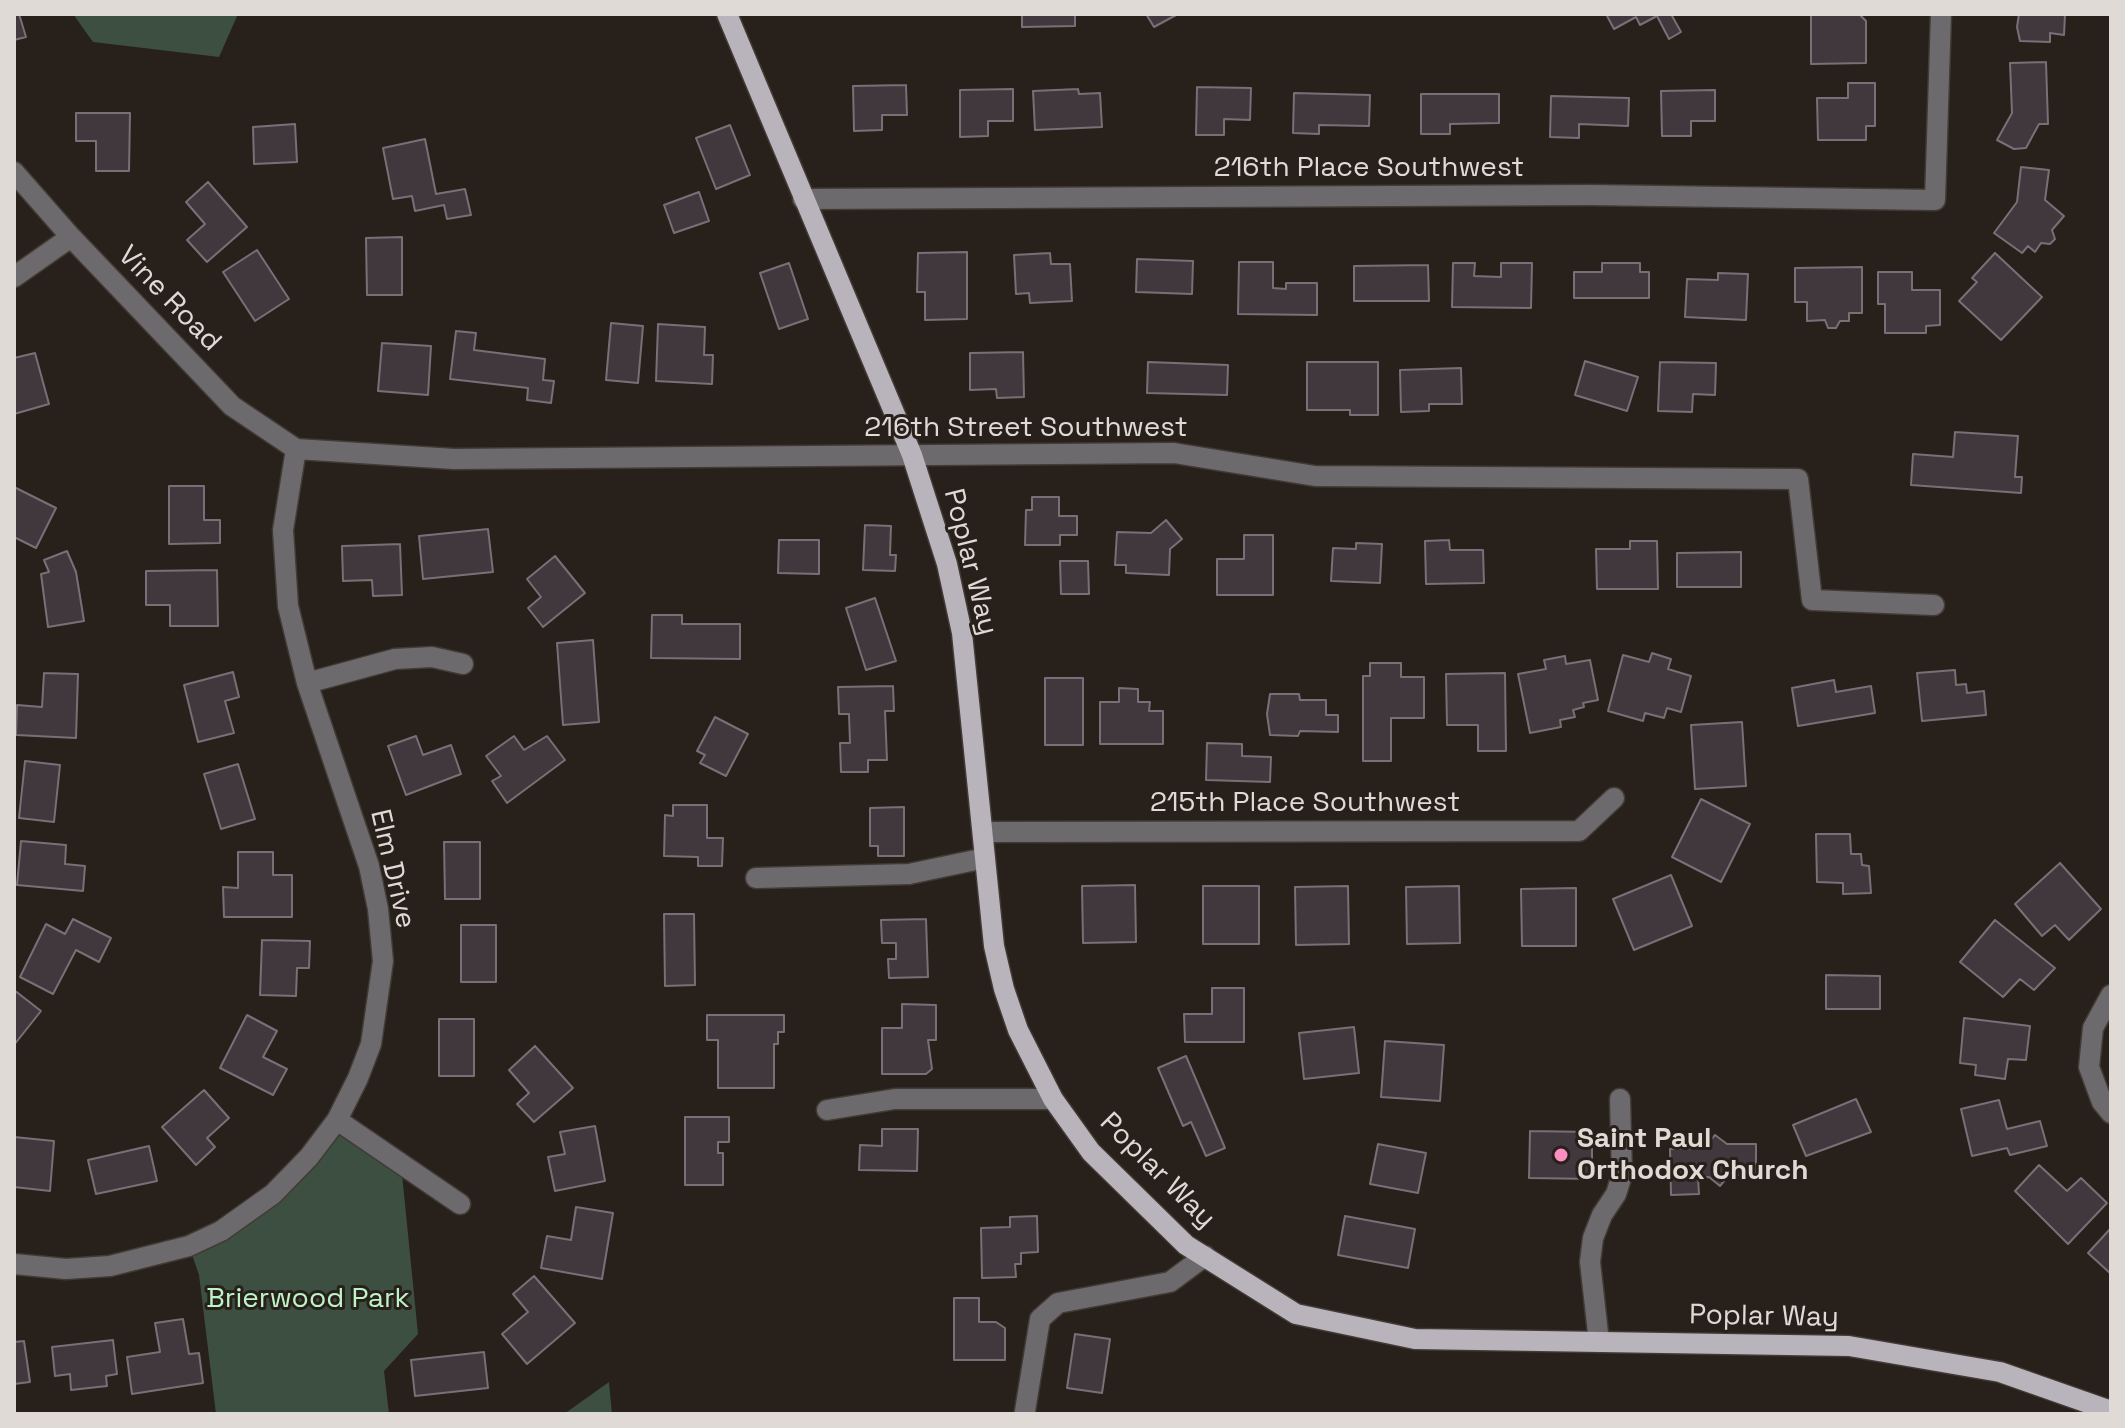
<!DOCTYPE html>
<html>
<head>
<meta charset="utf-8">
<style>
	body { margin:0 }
	#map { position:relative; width:2125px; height:1428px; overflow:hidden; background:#28201a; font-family:"Space Grotesk",sans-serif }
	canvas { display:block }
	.frame { position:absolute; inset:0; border:16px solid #e0dad6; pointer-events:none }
</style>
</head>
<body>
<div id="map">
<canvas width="2125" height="1428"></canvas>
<div class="frame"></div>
</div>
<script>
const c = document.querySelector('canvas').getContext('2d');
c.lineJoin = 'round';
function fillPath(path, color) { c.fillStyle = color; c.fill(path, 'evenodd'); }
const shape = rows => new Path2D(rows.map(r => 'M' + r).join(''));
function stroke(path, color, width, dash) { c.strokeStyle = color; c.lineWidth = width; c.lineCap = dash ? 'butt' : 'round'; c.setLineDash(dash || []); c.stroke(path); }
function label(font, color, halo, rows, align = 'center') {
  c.font = font + ' "Space Grotesk",sans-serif'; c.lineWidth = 6; c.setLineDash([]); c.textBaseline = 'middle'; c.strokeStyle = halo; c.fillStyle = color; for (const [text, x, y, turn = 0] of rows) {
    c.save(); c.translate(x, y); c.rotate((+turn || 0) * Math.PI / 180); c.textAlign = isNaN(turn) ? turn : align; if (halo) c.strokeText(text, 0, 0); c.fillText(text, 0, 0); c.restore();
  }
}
fillPath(shape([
	[73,14,238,14,219,57,93,42],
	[337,1120,401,1164,418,1334,384,1371,389,1414,216,1414,199,1275,189,1246,221,1231],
	[609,1382,612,1414,564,1414]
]), '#3c4f40');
const building = shape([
	[14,14,19,14,26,37,14,40,14,14],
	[1022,14,1075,14,1075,26,1022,27,1022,14],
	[1146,14,1178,14,1154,27,1146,14],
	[1606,14,1671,14,1681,32,1669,39,1657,16,1640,25,1636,17,1614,29,1606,14],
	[1811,14,1859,14,1866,21,1866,63,1811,64,1811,14],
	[2019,14,2065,14,2064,35,2050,33,2050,42,2020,41,2017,27,2019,14],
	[2046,62,2048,124,2039,124,2026,148,2014,149,1997,140,2012,113,2010,63,2046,62],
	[1848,83,1875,83,1875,126,1866,126,1866,140,1818,140,1817,98,1848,98,1848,83],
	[906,85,907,115,882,115,882,130,854,131,853,86,906,85],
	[1197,87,1251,88,1250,120,1224,119,1224,135,1196,135,1197,87],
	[1013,89,1013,121,988,121,988,136,960,137,960,90,1013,89],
	[1078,89,1079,94,1100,93,1102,127,1035,130,1033,91,1078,89],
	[1715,90,1715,121,1691,121,1691,136,1662,136,1661,91,1715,90],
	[1294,93,1370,95,1369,126,1319,125,1319,134,1293,133,1294,93],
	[1421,94,1499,94,1499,123,1450,124,1450,134,1421,134,1421,94],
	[1551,96,1629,98,1628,126,1579,124,1579,138,1550,137,1551,96],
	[76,113,130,113,129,171,96,171,96,141,76,141,76,113],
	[295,124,297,162,254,164,253,127,295,124],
	[730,125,750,175,716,189,696,138,730,125],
	[425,139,436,194,465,189,471,215,447,219,444,205,415,211,412,196,393,199,383,148,425,139],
	[2021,167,2049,170,2045,200,2064,216,2052,230,2055,239,2050,244,2041,243,2035,252,2028,246,2022,253,1994,233,2017,202,2021,167],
	[208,182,247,227,207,262,187,240,205,224,186,202,208,182],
	[699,192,709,221,674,233,664,205,699,192],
	[402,237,402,295,367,295,366,238,402,237],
	[257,250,289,299,255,321,223,272,257,250],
	[967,252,967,319,925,320,925,292,917,292,918,253,967,252],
	[1050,253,1051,264,1070,264,1072,301,1030,303,1029,293,1016,294,1014,255,1050,253],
	[1995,253,2042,297,2001,340,1959,301,1977,282,1972,278,1995,253],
	[1137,259,1193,261,1192,294,1136,292,1137,259],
	[1239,262,1273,262,1273,288,1286,289,1286,283,1317,283,1317,315,1238,314,1239,262],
	[789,263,808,319,779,329,760,273,789,263],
	[1453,263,1475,263,1474,276,1501,277,1501,263,1532,263,1531,308,1452,307,1453,263],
	[1602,263,1640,263,1640,272,1649,272,1649,298,1574,298,1574,272,1602,272,1602,263],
	[1428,265,1429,301,1354,301,1354,266,1428,265],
	[1862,267,1862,313,1849,313,1849,321,1840,321,1836,328,1828,328,1825,320,1807,321,1807,302,1795,302,1795,268,1862,267],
	[1878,272,1912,272,1912,290,1940,290,1940,325,1926,326,1926,333,1885,333,1885,304,1878,304,1878,272],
	[1718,273,1748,274,1746,320,1685,317,1687,279,1718,280,1718,273],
	[611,323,643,326,638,383,606,380,611,323],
	[658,324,705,327,704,355,713,355,712,384,656,381,658,324],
	[456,331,476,333,474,350,545,359,543,380,554,381,551,403,527,400,528,388,450,379,456,331],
	[382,343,431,346,428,395,378,391,382,343],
	[1023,352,1024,397,997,398,996,389,970,390,970,353,1023,352],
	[35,353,49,404,14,414,14,358,35,353],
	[1585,361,1638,377,1627,411,1575,395,1585,361],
	[1148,362,1228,365,1227,395,1147,393,1148,362],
	[1307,362,1378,362,1378,415,1350,415,1350,410,1307,410,1307,362],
	[1660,362,1716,363,1715,395,1693,394,1692,412,1658,411,1660,362],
	[1461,368,1462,404,1429,404,1429,411,1401,412,1400,370,1461,368],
	[1955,432,2018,436,2015,477,2022,477,2021,493,1911,485,1913,454,1953,457,1955,432],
	[169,486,204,486,204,520,220,520,220,543,169,544,169,486],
	[14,487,56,508,36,548,14,537,14,487],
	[1032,497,1059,497,1059,516,1077,516,1077,535,1060,535,1060,545,1025,545,1026,510,1032,510,1032,497],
	[1166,520,1182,539,1170,549,1169,575,1126,573,1126,565,1115,565,1117,532,1151,533,1166,520],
	[865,525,891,526,890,555,896,555,895,571,863,570,865,525],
	[488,529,493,572,423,579,419,536,488,529],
	[1244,535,1273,535,1273,595,1217,595,1217,559,1244,559,1244,535],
	[779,540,819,540,819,574,778,573,779,540],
	[1449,540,1450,550,1483,550,1484,583,1426,584,1425,541,1449,540],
	[1630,541,1657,541,1658,589,1597,589,1596,549,1630,549,1630,541],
	[1356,543,1382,544,1380,583,1331,581,1333,548,1356,549,1356,543],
	[400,544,402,595,373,596,372,580,343,581,342,546,400,544],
	[67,551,76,572,84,621,48,627,41,574,49,572,44,560,67,551],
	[1741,552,1741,587,1677,587,1677,553,1741,552],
	[555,556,585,593,543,627,528,608,541,597,527,579,555,556],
	[1060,561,1088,561,1089,594,1061,594,1060,561],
	[217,570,218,626,170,626,170,605,146,605,146,571,217,570],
	[875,598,896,661,866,670,846,608,875,598],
	[652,615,682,615,682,624,740,624,740,659,651,658,652,615],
	[593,640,599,722,563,725,557,643,593,640],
	[1652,653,1671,659,1668,669,1691,676,1681,712,1667,708,1664,718,1645,713,1643,721,1608,711,1623,655,1649,662,1652,653],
	[1565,656,1566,664,1590,660,1598,700,1583,703,1584,707,1573,710,1575,717,1560,720,1561,727,1530,733,1518,674,1546,669,1544,660,1565,656],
	[1370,663,1401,663,1401,677,1424,677,1424,718,1391,718,1391,761,1363,761,1363,676,1370,676,1370,663],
	[1955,670,1956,685,1966,684,1967,693,1984,691,1986,715,1922,721,1917,673,1955,670],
	[233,672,239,697,225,701,234,733,198,742,184,685,233,672],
	[44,673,78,674,76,738,16,735,17,705,42,707,44,673],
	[1505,673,1506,751,1478,751,1478,725,1447,725,1446,674,1505,673],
	[1045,678,1083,678,1083,745,1045,745,1045,678],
	[1834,680,1836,692,1871,686,1875,713,1798,726,1792,688,1834,680],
	[893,686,894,711,885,711,887,760,868,760,868,772,841,772,840,743,850,743,849,714,839,714,838,687,893,686],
	[1119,688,1138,689,1138,702,1150,702,1149,711,1163,711,1163,744,1100,744,1100,702,1119,702,1119,688],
	[1270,694,1299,694,1300,700,1326,700,1326,715,1338,715,1338,732,1300,731,1298,736,1270,735,1267,714,1270,694],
	[715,717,748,734,726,776,700,763,705,755,697,751,715,717],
	[1742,722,1746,786,1695,789,1691,725,1742,722],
	[416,736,423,755,451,745,461,774,406,795,388,746,416,736],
	[514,736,524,750,547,736,565,760,507,803,492,781,501,776,486,756,514,736],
	[1207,743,1242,744,1242,756,1271,757,1270,782,1206,780,1207,743],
	[25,761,60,765,54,822,19,818,25,761],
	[238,764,255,819,221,829,204,774,238,764],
	[1701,799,1750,824,1721,882,1672,857,1701,799],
	[673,805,707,805,707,838,723,838,722,866,698,866,698,857,664,856,665,815,673,816,673,805],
	[904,807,904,856,878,856,878,846,870,846,870,808,904,807],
	[1816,834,1850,834,1851,854,1861,854,1862,865,1869,866,1871,893,1843,894,1843,883,1817,882,1816,834],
	[21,841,66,845,65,864,85,866,83,891,17,885,21,841],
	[444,842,480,842,480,899,445,899,444,842],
	[238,852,273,852,273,875,292,875,292,917,224,917,223,887,238,888,238,852],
	[2060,863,2101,909,2069,940,2055,925,2042,936,2015,904,2060,863],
	[1671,875,1692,926,1634,950,1613,899,1671,875],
	[1135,885,1136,942,1083,943,1082,886,1135,885],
	[1203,886,1259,886,1259,944,1203,944,1203,886],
	[1348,886,1349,944,1296,945,1295,887,1348,886],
	[1459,886,1460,943,1407,944,1406,887,1459,886],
	[1576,888,1576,946,1522,946,1521,889,1576,888],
	[664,914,694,914,695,985,665,986,664,914],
	[73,919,111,938,99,962,76,950,53,994,20,977,46,924,65,934,73,919],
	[926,919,928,977,889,978,888,959,896,959,896,943,882,943,881,920,926,919],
	[1995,920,2055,968,2034,990,2020,979,2003,997,1960,962,1995,920],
	[461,925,496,925,496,982,461,982,461,925],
	[262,940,310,941,309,968,297,968,296,996,260,995,262,940],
	[1826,975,1880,976,1880,1009,1826,1009,1826,975],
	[1212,988,1244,988,1244,1042,1185,1042,1184,1014,1212,1014,1212,988],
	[14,990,41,1011,14,1045,14,990],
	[902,1004,936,1005,936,1040,928,1040,932,1069,926,1074,882,1074,882,1028,902,1028,902,1004],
	[247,1015,277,1031,263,1057,287,1069,273,1095,220,1068,247,1015],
	[707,1015,784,1015,784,1032,778,1032,778,1044,774,1044,774,1088,718,1088,718,1040,707,1040,707,1015],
	[1964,1018,2030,1026,2026,1060,2008,1059,2005,1079,1975,1075,1976,1065,1960,1063,1964,1018],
	[439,1019,474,1019,474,1076,439,1076,439,1019],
	[1354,1027,1359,1073,1304,1079,1299,1033,1354,1027],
	[1385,1041,1444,1045,1440,1101,1381,1097,1385,1041],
	[535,1046,573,1088,534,1122,517,1104,529,1093,509,1070,535,1046],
	[1186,1056,1225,1148,1206,1156,1191,1122,1183,1126,1158,1068,1186,1056],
	[204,1090,229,1118,207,1138,215,1147,196,1165,162,1127,204,1090],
	[1856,1099,1871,1132,1806,1156,1793,1125,1856,1099],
	[1999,1100,2007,1129,2040,1121,2047,1146,2010,1155,2007,1148,1972,1156,1961,1109,1999,1100],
	[685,1117,729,1117,729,1142,718,1142,718,1153,723,1153,723,1185,685,1185,685,1117],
	[595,1126,605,1181,555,1191,548,1157,565,1154,560,1132,595,1126],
	[882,1129,918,1129,917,1171,859,1170,860,1145,882,1146,882,1129],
	[1530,1131,1592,1132,1592,1179,1529,1178,1530,1131],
	[1715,1135,1727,1144,1756,1144,1756,1175,1729,1175,1720,1186,1709,1177,1698,1178,1699,1194,1671,1195,1670,1149,1704,1148,1715,1135],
	[14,1137,54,1141,50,1191,14,1187,14,1137],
	[1378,1144,1426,1153,1418,1193,1370,1184,1378,1144],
	[149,1146,157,1181,96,1194,88,1160,149,1146],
	[2039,1165,2067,1191,2081,1178,2107,1203,2068,1244,2015,1191,2039,1165],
	[576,1207,613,1213,602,1279,541,1268,547,1236,571,1240,576,1207],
	[1037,1216,1038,1252,1021,1253,1021,1264,1015,1264,1016,1277,982,1278,981,1228,1010,1227,1010,1217,1037,1216],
	[1345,1216,1415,1229,1408,1268,1338,1255,1345,1216],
	[2111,1228,2111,1274,2088,1253,2111,1228],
	[534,1276,575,1323,527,1364,502,1334,528,1312,513,1294,534,1276],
	[954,1298,979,1298,979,1322,996,1322,1005,1328,1005,1360,954,1360,954,1298],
	[183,1319,189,1354,199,1353,203,1383,132,1394,127,1357,160,1352,155,1323,183,1319],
	[1075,1334,1110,1339,1102,1393,1067,1388,1075,1334],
	[113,1340,117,1374,106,1376,107,1386,71,1390,70,1374,55,1376,52,1347,113,1340],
	[24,1341,30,1382,14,1384,14,1342,24,1341],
	[484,1352,488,1388,415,1396,411,1360,484,1352]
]);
fillPath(building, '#41383e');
stroke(building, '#796f76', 2);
const minor = shape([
	[14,172,71,237,232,406,296,449,454,459,1174,453,1315,476,1798,479,1812,600,1934,605],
	[803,199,1590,195,1935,200,1941,14],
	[14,277,71,237],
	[307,683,395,659,432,657,463,664],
	[983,832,1579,831,1614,798],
	[756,878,909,874,985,858],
	[2111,995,2093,1028,2089,1067,2102,1102,2111,1113],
	[827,1110,895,1099,1053,1099],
	[337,1120,460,1204],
	[14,1264,66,1269,110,1266,189,1246,221,1231,273,1194,309,1157,337,1120,358,1078,371,1044,383,961,378,909,369,866,307,683,288,606,283,530,296,449],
	[1599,1342,1590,1262,1593,1238,1602,1215,1616,1194,1622,1175,1620,1099],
	[1025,1411,1040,1319,1058,1303,1170,1282,1205,1256]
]);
const major = shape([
	[727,14,912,455,947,564,962,633,994,946,1004,989,1018,1030,1053,1099,1091,1152,1186,1245,1296,1314,1415,1339,1849,1346,2000,1372,2111,1411]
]);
stroke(minor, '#423a34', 23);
stroke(major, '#423a34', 23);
stroke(minor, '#6d6a6e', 20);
stroke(major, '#b9b3bb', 20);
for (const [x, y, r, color] of [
	[1561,1155,8,"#fd8ec0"]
]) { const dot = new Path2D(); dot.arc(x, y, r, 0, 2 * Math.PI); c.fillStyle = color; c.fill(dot); stroke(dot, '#28201a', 3); }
label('28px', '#e0dad6', '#28201a', [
	["216th Place Southwest",1369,168],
	["Vine Road",169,299,46],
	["216th Street Southwest",1026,428],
	["Poplar Way",970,562,76],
	["215th Place Southwest",1305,803],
	["Elm Drive",392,869,77],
	["Poplar Way",1157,1171,45],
	["Poplar Way",1764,1317,1]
]);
label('bold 28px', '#e0dad6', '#28201a', [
	["Saint Paul",1577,1139],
	["Orthodox Church",1577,1171]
], 'left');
label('28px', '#bcf4c7', '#28201a', [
	["Brierwood Park",308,1299]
]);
</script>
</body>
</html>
